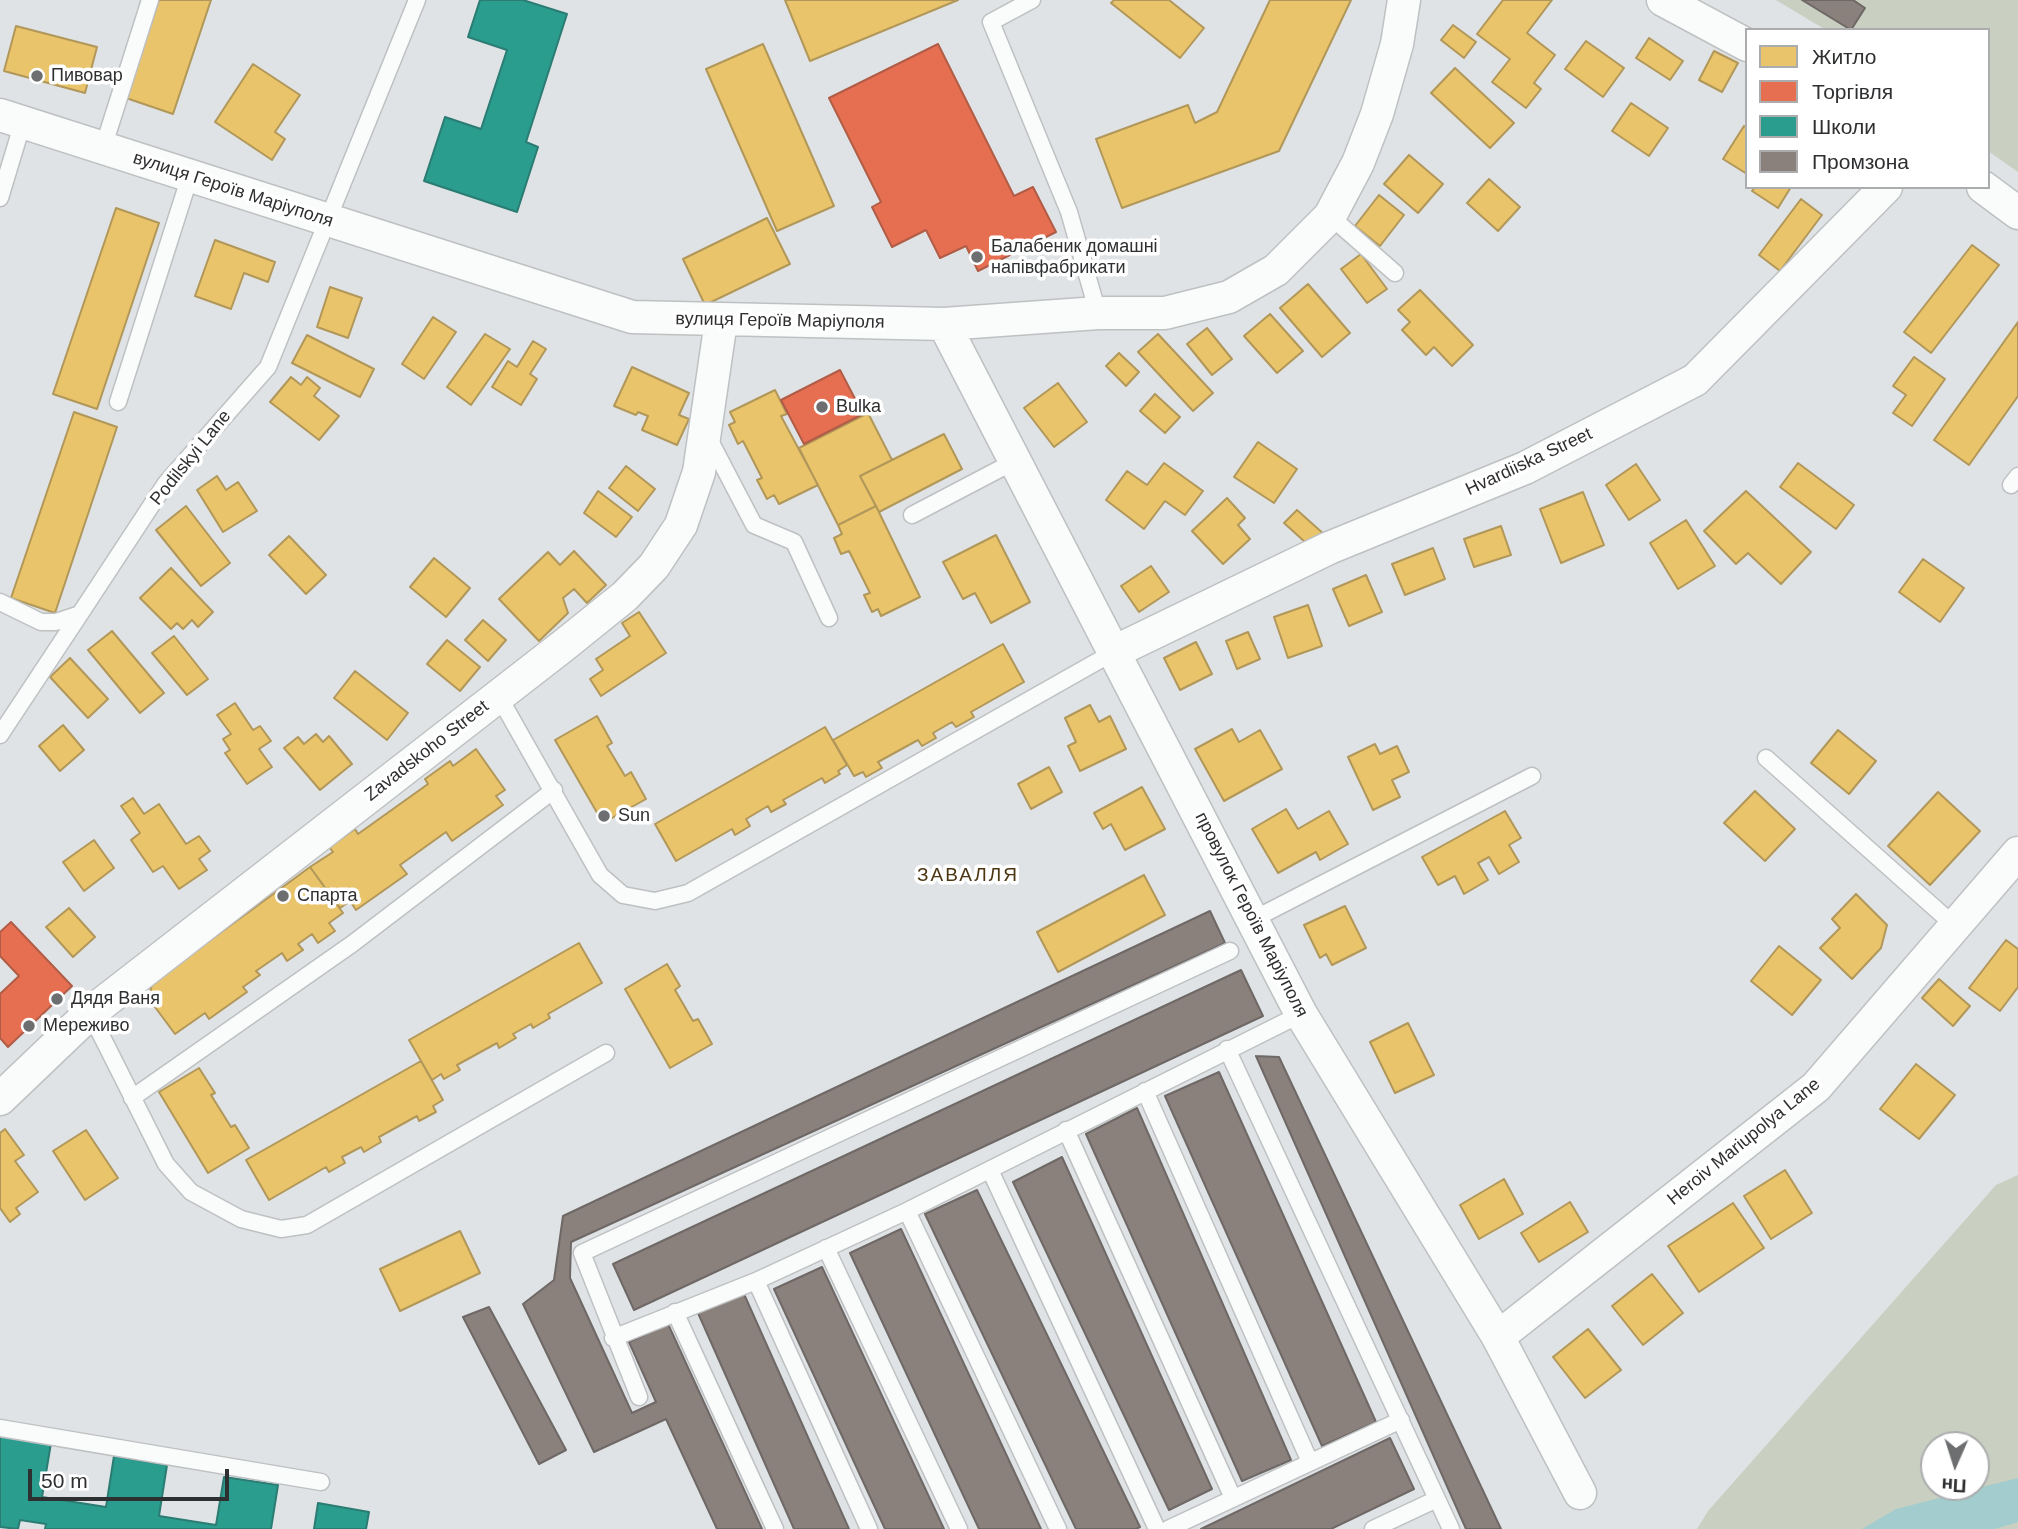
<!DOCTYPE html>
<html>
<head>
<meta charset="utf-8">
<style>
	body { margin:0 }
	#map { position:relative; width:2018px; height:1529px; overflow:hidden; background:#e0e3e5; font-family:Helvetica,sans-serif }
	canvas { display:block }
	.legend { position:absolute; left:1745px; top:28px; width:245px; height:161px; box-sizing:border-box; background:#fff; border:2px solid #abacad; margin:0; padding:9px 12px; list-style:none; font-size:21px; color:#2e2f31 }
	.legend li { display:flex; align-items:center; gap:14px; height:35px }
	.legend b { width:35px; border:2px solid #abacad }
	.north { position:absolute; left:1920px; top:1431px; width:70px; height:70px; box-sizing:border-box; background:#fff; border:2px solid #abacad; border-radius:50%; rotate:183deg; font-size:19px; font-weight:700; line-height:28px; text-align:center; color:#2e2f31 }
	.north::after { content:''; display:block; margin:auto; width:24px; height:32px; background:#6c6e70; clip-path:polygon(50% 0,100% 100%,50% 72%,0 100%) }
	.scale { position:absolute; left:28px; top:1469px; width:201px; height:32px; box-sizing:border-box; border:4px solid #2e2f31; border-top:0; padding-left:9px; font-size:21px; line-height:24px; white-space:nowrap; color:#2e2f31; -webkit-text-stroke:5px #fff; paint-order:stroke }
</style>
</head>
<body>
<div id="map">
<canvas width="2018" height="1529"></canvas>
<ul class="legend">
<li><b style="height:19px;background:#e9c46a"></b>Житло</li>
<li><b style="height:19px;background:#e76f51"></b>Торгівля</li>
<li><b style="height:19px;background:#2a9d8f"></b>Школи</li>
<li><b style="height:19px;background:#8a817c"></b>Промзона</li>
</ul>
<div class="north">Пн</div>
<div class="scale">50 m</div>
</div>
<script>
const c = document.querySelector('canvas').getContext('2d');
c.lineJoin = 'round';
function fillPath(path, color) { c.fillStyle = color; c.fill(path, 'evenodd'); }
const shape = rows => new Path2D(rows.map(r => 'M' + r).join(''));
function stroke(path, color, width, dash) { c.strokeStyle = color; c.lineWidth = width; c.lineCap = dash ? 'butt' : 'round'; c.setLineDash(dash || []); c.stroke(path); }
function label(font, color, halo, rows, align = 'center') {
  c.font = font + ' Helvetica,sans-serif'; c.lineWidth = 7; c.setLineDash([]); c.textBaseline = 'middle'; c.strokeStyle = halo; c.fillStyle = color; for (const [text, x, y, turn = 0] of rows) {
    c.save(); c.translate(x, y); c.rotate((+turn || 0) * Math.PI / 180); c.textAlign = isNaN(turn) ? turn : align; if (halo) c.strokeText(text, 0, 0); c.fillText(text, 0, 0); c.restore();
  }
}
fillPath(shape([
	[1776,0,2018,0,2018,172,1988,151,1988,30,1826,30],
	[2018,1175,2018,1529,1697,1529,1708,1511,1996,1185],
	[1934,1445,1976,1445,1976,1487,1934,1487]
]), '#c9cfc1');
fillPath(shape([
	[2018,1478,2018,1522,1995,1529,1862,1529,1896,1509]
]), '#a2cccd');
const homes = shape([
	[159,0,211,0,173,114,126,98,159,0],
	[785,0,958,0,810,61,785,0],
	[1114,0,1169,0,1204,28,1180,58,1111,3,1114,0],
	[1270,0,1351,0,1279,151,1122,208,1096,139,1188,105,1195,123,1217,112,1270,0],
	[1503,0,1552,0,1527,33,1555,55,1534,83,1541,89,1526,108,1492,82,1510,59,1477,34,1503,0],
	[1453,25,1476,42,1464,58,1441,40,1453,25],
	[16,26,97,47,85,93,4,71,16,26],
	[1649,38,1683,61,1670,80,1636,58,1649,38],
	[1586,41,1624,68,1603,97,1565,69,1586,41],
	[763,44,834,206,777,231,706,69,763,44],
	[1714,51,1738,63,1722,92,1699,80,1714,51],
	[253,64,300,95,275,132,285,139,272,160,215,122,253,64],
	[1455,68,1514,123,1490,148,1431,93,1455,68],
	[1631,103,1668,128,1649,156,1612,131,1631,103],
	[1744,126,1747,128,1747,174,1723,159,1744,126],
	[1409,155,1443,184,1418,213,1384,184,1409,155],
	[1489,179,1520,207,1498,231,1467,203,1489,179],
	[1755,187,1791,187,1778,208,1752,191,1755,187],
	[1379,195,1404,215,1380,246,1355,226,1379,195],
	[1801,199,1822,215,1780,271,1759,255,1801,199],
	[116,208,159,223,97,409,53,394,116,208],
	[767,218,790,264,705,305,683,259,767,218],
	[215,240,275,262,268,282,244,273,231,309,195,296,215,240],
	[1972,245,1999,265,1931,353,1904,332,1972,245],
	[1361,254,1387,289,1367,303,1341,269,1361,254],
	[1308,284,1350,333,1322,357,1280,308,1308,284],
	[330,287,362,298,348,338,317,327,330,287],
	[1420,290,1473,345,1452,366,1434,347,1426,355,1402,330,1410,322,1398,310,1420,290],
	[1270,314,1303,351,1277,373,1244,336,1270,314],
	[433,317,456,332,424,379,402,364,433,317],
	[2018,322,2018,396,1969,465,1934,440,2018,322],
	[1207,328,1232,359,1212,375,1187,344,1207,328],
	[485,334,510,349,471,405,447,387,485,334],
	[1158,334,1213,393,1193,411,1138,352,1158,334],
	[307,335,374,369,360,397,292,363,307,335],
	[533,341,546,349,530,374,537,379,521,405,492,387,508,361,517,367,533,341],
	[1119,353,1139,372,1126,386,1106,366,1119,353],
	[1914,357,1945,379,1912,426,1893,413,1906,395,1893,386,1914,357],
	[632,367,689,393,679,415,689,419,677,445,642,430,648,416,638,412,636,415,614,406,632,367],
	[291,377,301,385,307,377,320,388,314,396,339,416,319,440,270,402,291,377],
	[1058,383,1087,422,1054,447,1024,408,1058,383],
	[775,390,787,414,781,416,818,485,779,504,774,495,767,499,757,480,762,478,743,441,738,444,729,425,735,422,730,412,775,390],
	[1155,394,1180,417,1165,433,1140,411,1155,394],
	[74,412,117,427,55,613,11,598,74,412],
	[868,413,892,460,860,476,876,506,838,525,799,448,868,413],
	[944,434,962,469,879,512,860,476,944,434],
	[1258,442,1297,469,1274,503,1234,477,1258,442],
	[1164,463,1203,491,1185,515,1165,501,1144,529,1106,500,1127,471,1147,485,1164,463],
	[1798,463,1854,505,1836,529,1780,487,1798,463],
	[1636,464,1660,500,1629,520,1606,485,1636,464],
	[626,466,655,489,638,511,609,488,626,466],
	[217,476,226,490,238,482,257,511,223,532,197,490,217,476],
	[598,491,632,517,616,537,584,513,598,491],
	[1746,491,1811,552,1781,584,1748,553,1736,564,1704,531,1746,491],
	[1583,492,1604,545,1561,563,1540,509,1583,492],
	[1227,498,1245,518,1238,525,1250,539,1223,564,1192,531,1227,498],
	[186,506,230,563,201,586,156,530,186,506],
	[876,506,920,597,881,616,878,609,872,612,864,595,870,593,849,551,841,554,834,538,842,534,838,525,876,506],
	[1297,510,1326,536,1305,542,1284,523,1297,510],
	[1686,520,1715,566,1678,589,1650,543,1686,520],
	[1501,526,1511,555,1474,567,1464,539,1501,526],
	[996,535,1030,602,991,623,975,593,963,599,943,562,996,535],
	[289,536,326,575,306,594,269,555,289,536],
	[1433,548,1445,579,1405,595,1392,564,1433,548],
	[574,551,606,585,587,603,574,589,563,598,568,613,539,641,499,599,548,552,560,565,574,551],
	[434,558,470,588,446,617,410,587,434,558],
	[1923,559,1964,588,1940,622,1899,592,1923,559],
	[1151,566,1169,592,1139,612,1121,586,1151,566],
	[171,568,213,612,198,627,192,620,183,629,177,623,171,629,140,598,171,568],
	[1366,575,1382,612,1349,626,1333,589,1366,575],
	[1308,605,1322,646,1288,658,1274,617,1308,605],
	[639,612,666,653,601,696,590,679,603,670,596,659,630,636,622,623,639,612],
	[483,620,506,640,488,661,465,640,483,620],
	[112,631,164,693,140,713,88,650,112,631],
	[1248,632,1260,659,1237,669,1226,641,1248,632],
	[174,636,208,679,187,695,152,653,174,636],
	[447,640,480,667,460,691,427,664,447,640],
	[1196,642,1212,674,1180,690,1164,658,1196,642],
	[1003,644,1024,682,971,712,974,717,956,727,952,722,933,733,936,738,922,746,918,740,878,762,882,768,866,777,863,772,854,776,833,740,1003,644],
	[70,658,108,699,88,718,50,677,70,658],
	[355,671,408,713,387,740,334,698,355,671],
	[235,703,253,730,260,726,271,741,259,749,272,767,247,784,225,753,230,750,223,739,231,734,217,715,235,703],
	[1090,705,1099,722,1110,716,1126,749,1080,771,1068,746,1076,742,1065,718,1090,705],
	[597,716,612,743,607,746,625,776,631,772,646,799,603,823,555,740,597,716],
	[63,725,84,750,60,771,39,746,63,725],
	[825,727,847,765,838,771,840,774,825,783,822,778,783,800,786,804,771,812,768,806,746,819,750,826,735,835,732,829,676,861,655,824,825,727],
	[1232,729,1239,742,1260,730,1282,769,1224,801,1195,749,1232,729],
	[1838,730,1876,761,1849,794,1811,763,1838,730],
	[316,734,323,742,329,736,352,764,320,790,284,748,298,737,304,744,316,734],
	[1375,744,1380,754,1397,746,1409,772,1392,780,1400,797,1373,810,1348,757,1375,744],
	[476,749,505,790,496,796,503,805,452,841,446,832,400,865,407,874,356,910,350,901,340,908,310,867,333,852,329,847,355,829,358,834,428,784,425,779,450,761,453,766,476,749],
	[1049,767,1062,792,1031,809,1018,784,1049,767],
	[1142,787,1165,829,1125,850,1111,824,1103,829,1094,813,1142,787],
	[1755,791,1795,829,1765,861,1724,823,1755,791],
	[1938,792,1980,831,1930,885,1888,846,1938,792],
	[133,798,144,814,159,804,186,844,199,836,210,851,199,859,207,870,179,889,163,866,153,872,131,840,140,833,121,806,133,798],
	[1286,809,1298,829,1329,811,1348,844,1320,860,1316,852,1278,873,1252,829,1286,809],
	[1505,811,1521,838,1509,845,1519,862,1499,874,1489,857,1478,863,1488,880,1464,894,1455,876,1438,885,1422,857,1505,811],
	[94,840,114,868,84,891,63,862,94,840],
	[310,867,343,913,329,923,335,931,318,943,312,934,298,944,303,950,287,961,282,953,256,971,260,975,243,987,247,992,209,1019,205,1013,175,1034,149,999,152,983,310,867],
	[1144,875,1165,915,1058,972,1037,932,1144,875],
	[1856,894,1887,925,1881,948,1852,979,1820,948,1840,928,1832,919,1856,894],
	[1345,906,1366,948,1332,965,1326,954,1320,958,1304,925,1345,906],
	[69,908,95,937,73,957,46,927,69,908],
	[2006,940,2018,949,2018,987,2000,1011,1969,988,2006,940],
	[579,943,602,983,548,1014,550,1018,533,1028,531,1024,513,1034,516,1038,499,1048,497,1043,457,1065,460,1070,444,1079,441,1074,432,1080,409,1040,579,943],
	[1779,946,1821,980,1792,1015,1751,981,1779,946],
	[667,964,680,986,675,990,693,1021,698,1019,712,1044,670,1068,625,989,667,964],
	[1939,979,1970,1006,1953,1026,1922,998,1939,979],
	[1408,1023,1434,1075,1395,1093,1370,1042,1408,1023],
	[421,1061,443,1100,433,1106,436,1112,419,1121,417,1116,379,1137,381,1142,364,1152,361,1147,342,1157,345,1163,329,1172,326,1167,269,1200,246,1160,421,1061],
	[1916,1064,1955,1095,1919,1139,1880,1109,1916,1064],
	[199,1068,215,1093,211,1095,231,1127,235,1125,249,1148,208,1173,159,1092,199,1068],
	[5,1129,24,1155,15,1161,38,1192,16,1208,20,1214,10,1222,0,1208,0,1133,5,1129],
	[86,1130,118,1178,85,1200,53,1151,86,1130],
	[1785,1170,1812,1213,1771,1239,1744,1196,1785,1170],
	[1504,1179,1523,1214,1479,1239,1460,1205,1504,1179],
	[1570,1202,1588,1232,1539,1262,1521,1233,1570,1202],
	[1733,1203,1764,1248,1699,1292,1668,1246,1733,1203],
	[460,1231,480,1273,400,1311,380,1269,460,1231],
	[1652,1274,1683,1313,1643,1345,1612,1306,1652,1274],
	[1588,1329,1621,1370,1585,1398,1553,1357,1588,1329]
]);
fillPath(homes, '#e9c46a');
stroke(homes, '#b19759', 2);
const shops = shape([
	[938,44,1014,196,1033,187,1056,232,978,271,966,246,940,258,926,230,892,247,872,207,881,202,829,98,938,44],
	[840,370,863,414,804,444,781,400,840,370],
	[11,922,72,986,8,1047,0,1038,0,994,19,976,0,956,0,932,11,922]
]);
fillPath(shops, '#e76f51');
stroke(shops, '#b05c47', 2);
const schools = shape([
	[480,0,523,0,567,14,526,142,538,147,517,212,424,181,445,117,481,129,507,50,468,37,480,0],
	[0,1435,51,1443,42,1497,106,1507,114,1456,167,1465,159,1516,216,1525,224,1477,278,1485,271,1529,45,1529,46,1524,20,1520,18,1529,0,1527,0,1435],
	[318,1503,369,1512,366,1529,314,1529,318,1503]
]);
fillPath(schools, '#2a9d8f');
stroke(schools, '#2b7c73', 2);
const industry = shape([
	[1802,0,1853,0,1865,8,1851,30,1802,0],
	[1210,911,1225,943,571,1242,570,1278,632,1413,656,1402,629,1342,668,1324,762,1529,717,1529,666,1419,594,1452,523,1304,554,1280,563,1216,1210,911],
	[1241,970,1263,1016,634,1310,613,1264,1241,970],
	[1256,1056,1279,1057,1501,1529,1466,1529,1256,1056],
	[1219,1072,1376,1422,1322,1446,1165,1096,1219,1072],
	[1137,1108,1291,1460,1242,1481,1086,1134,1137,1108],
	[1062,1157,1212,1489,1169,1510,1013,1182,1062,1157],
	[977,1190,1140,1527,1136,1529,1076,1529,925,1214,977,1190],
	[901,1229,1041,1529,979,1529,850,1253,901,1229],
	[822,1267,944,1529,885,1529,774,1289,822,1267],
	[744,1294,849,1529,794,1529,698,1313,744,1294],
	[489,1307,566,1450,539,1464,463,1317,489,1307],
	[1390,1438,1414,1489,1331,1529,1201,1529,1390,1438]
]);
fillPath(industry, '#8a817c');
stroke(industry, '#6e6866', 2);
const lane = shape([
	[1032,0,991,22,1069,212,1098,313],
	[103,148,150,0],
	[0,198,23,122],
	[1330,216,1395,273],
	[118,402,190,176],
	[708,437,754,525,794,542,829,618],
	[2011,485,2018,476],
	[912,515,1015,461],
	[0,602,41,622,56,622,80,614,166,483,268,367,417,0],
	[498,695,600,875,623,895,655,901,688,893,1114,652],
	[0,735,80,614],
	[1766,758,1955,926],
	[1254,919,1532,776],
	[90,1013,166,1164,191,1192,241,1219,281,1229,307,1225,606,1053],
	[1227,1049,1451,1529],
	[1145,1091,1310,1462],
	[132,1098,352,944,554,790],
	[1066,1130,1233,1498],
	[990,1170,1157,1529],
	[907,1211,1058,1529],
	[826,1248,959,1529],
	[756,1281,869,1529],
	[675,1312,775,1529],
	[613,1338,756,1281,907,1211,1301,1014],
	[639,1397,582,1253,1230,951],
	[0,1428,321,1482],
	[1168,1529,1401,1420],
	[1373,1529,1437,1499]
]);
const street = shape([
	[1663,0,1747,45],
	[0,115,632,317,944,324,1098,313,1165,313,1229,297,1276,270,1330,216,1358,163,1377,114,1397,44,1404,0],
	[1983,187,2018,213],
	[944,324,1301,1014,1498,1337,1580,1493],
	[1114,652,1329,548,1525,468,1695,380,1886,187],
	[0,1099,90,1013,563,646,625,596,654,566,681,525,699,472,721,321],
	[1498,1337,1816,1087,2018,853]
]);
stroke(lane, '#bec0c2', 19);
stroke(street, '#bec0c2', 35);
stroke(lane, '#fafbfb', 16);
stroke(street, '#fafbfb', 32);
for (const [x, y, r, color] of [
	[37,76,7,"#6c6e70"],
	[977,257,7,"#6c6e70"],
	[822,407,7,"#6c6e70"],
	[604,816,7,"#6c6e70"],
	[283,896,7,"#6c6e70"],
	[57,999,7,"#6c6e70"],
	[29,1026,7,"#6c6e70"]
]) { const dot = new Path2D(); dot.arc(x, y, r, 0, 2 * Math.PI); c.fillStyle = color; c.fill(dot); stroke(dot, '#fff', 2.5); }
label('18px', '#2e2f31', '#fff', [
	["Пивовар",51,76],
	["Балабеник домашні",991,247],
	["напівфабрикати",991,268],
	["Bulka",836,407],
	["Sun",618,816],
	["Спарта",297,896],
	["Дядя Ваня",71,999],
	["Мереживо",43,1026]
], 'left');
label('18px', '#2e2f31', '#fff', [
	["вулиця Героїв Маріуполя",233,190,18],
	["вулиця Героїв Маріуполя",780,321,1],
	["Podilskyi Lane",191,458,-51],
	["Hvardiiska Street",1529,462,-25],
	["Zavadskoho Street",427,751,-38],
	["провулок Героїв Маріуполя",1251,915,63],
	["Heroiv Mariupolya Lane",1744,1142,-39]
]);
c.letterSpacing = '2px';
label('19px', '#4c3612', '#fff', [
	["ЗАВАЛЛЯ",968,876]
]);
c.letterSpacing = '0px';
</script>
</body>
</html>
